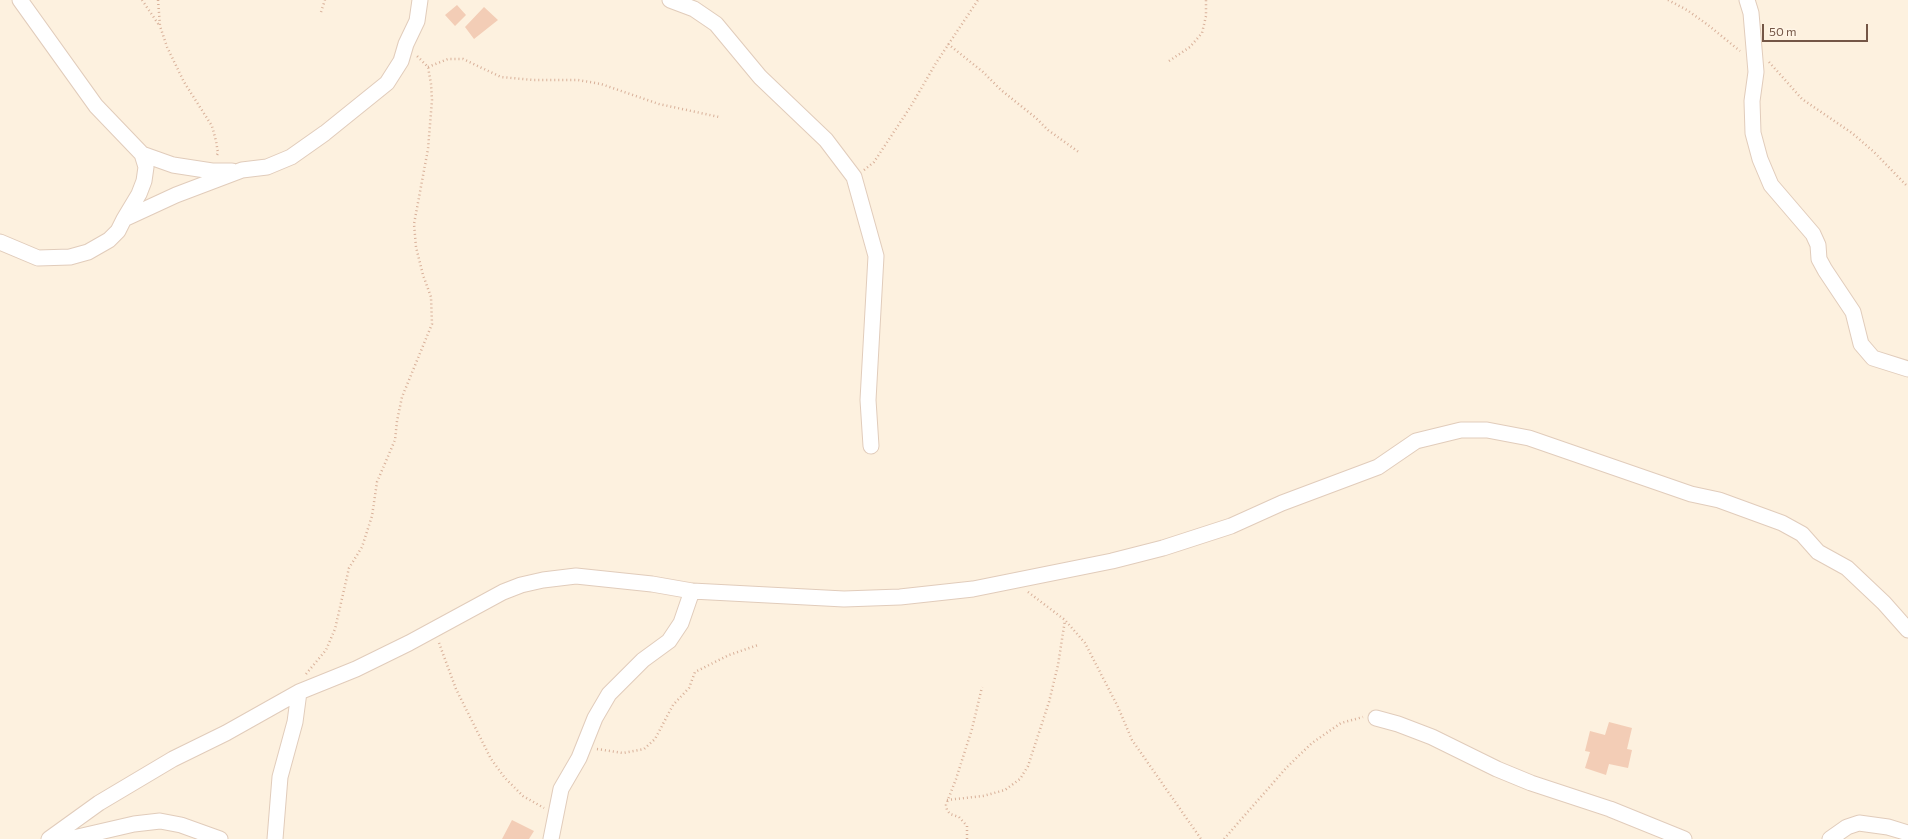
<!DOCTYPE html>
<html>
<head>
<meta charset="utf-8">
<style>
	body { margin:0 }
	#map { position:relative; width:1908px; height:839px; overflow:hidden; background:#fdf1df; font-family:Commissioner,sans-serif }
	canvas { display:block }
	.scale { position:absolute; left:1762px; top:24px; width:106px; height:18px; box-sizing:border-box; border:2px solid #745646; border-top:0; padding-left:5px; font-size:12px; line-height:14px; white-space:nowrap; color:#745646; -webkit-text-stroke:3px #fff5e6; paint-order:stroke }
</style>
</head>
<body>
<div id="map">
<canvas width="1908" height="839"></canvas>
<div class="scale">50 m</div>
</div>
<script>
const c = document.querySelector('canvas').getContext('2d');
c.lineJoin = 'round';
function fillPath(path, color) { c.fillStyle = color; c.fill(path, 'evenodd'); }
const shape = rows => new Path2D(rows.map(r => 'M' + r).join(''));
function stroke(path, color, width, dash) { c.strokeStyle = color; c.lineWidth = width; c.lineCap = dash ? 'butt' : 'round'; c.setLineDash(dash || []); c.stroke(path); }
fillPath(shape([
	[457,5,466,15,455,26,445,15],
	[484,7,498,20,474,39,465,27],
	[1609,722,1632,728,1627,749,1632,750,1628,768,1609,764,1606,775,1585,768,1590,752,1585,751,1590,731,1605,735],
	[512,820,534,831,529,839,502,839]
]), '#f3cdb6');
const minor = shape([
	[20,0,96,106,142,154,173,165,212,171,232,171],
	[670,0,694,9,716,24,760,77,826,140,854,177,876,256,868,400,871,446],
	[1747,0,1751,13,1756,72,1752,101,1753,133,1760,159,1771,185,1813,234,1818,245,1819,259,1825,270,1853,312,1861,344,1873,358,1908,369],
	[124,219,139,194,144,181,146,167,142,154],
	[0,242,38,258,70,257,88,252,109,240,118,231,124,219,176,195,242,170,267,167,291,157,325,133,387,83,401,61,406,44,417,21,420,0],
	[1376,718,1398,724,1432,737,1497,769,1531,783,1610,809,1684,839],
	[49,839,99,803,173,759,226,733,299,692,356,669,409,643,503,592,521,585,543,580,576,576,652,584,692,591,844,599,900,597,973,589,1112,561,1163,548,1231,526,1282,503,1378,467,1416,441,1461,430,1487,430,1529,438,1691,494,1719,500,1782,523,1802,534,1818,552,1847,568,1884,603,1908,630],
	[69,839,134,824,160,821,181,825,220,839],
	[275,839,280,777,295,722,299,692],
	[551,839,561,789,579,758,595,718,609,694,643,660,669,641,681,623,692,591],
	[1830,839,1847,827,1859,823,1888,827,1908,833]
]);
stroke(minor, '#e1ccbb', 17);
stroke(shape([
	[142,0,159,25],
	[158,0,160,26,167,47,184,82,212,126,216,141,218,153,216,157],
	[1668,0,1687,10,1708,25,1740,51],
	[321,12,325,0],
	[948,44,983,72,1001,90,1036,118,1048,130,1080,153],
	[1169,61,1190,47,1202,33,1206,16,1206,0],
	[1769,62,1802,99,1852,133,1874,152,1908,187],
	[428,67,448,59,463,59,501,77,533,80,578,80,601,84,659,104,719,117],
	[864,170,874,162,911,106,936,63,978,0],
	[1028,592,1065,620,1085,643,1118,707,1132,740,1201,839],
	[439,643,456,689,491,759,505,778,523,796,544,808],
	[306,674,326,650,335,629,349,568,362,547,372,516,377,482,395,440,397,421,402,397,432,324,431,297,423,275,416,247,414,224,428,149,432,100,431,84,428,67,417,56],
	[597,749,623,753,644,749,655,739,673,705,689,688,695,672,729,655,758,645],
	[947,800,983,796,1005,790,1020,779,1028,766,1049,702,1058,665,1065,620],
	[967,839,967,826,959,817,950,814,947,810,946,805,956,779,972,729,982,687],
	[1224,839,1287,767,1312,743,1341,723,1363,717]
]), '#d8b099', 2.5, [1, 3]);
stroke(minor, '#fff', 15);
</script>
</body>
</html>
